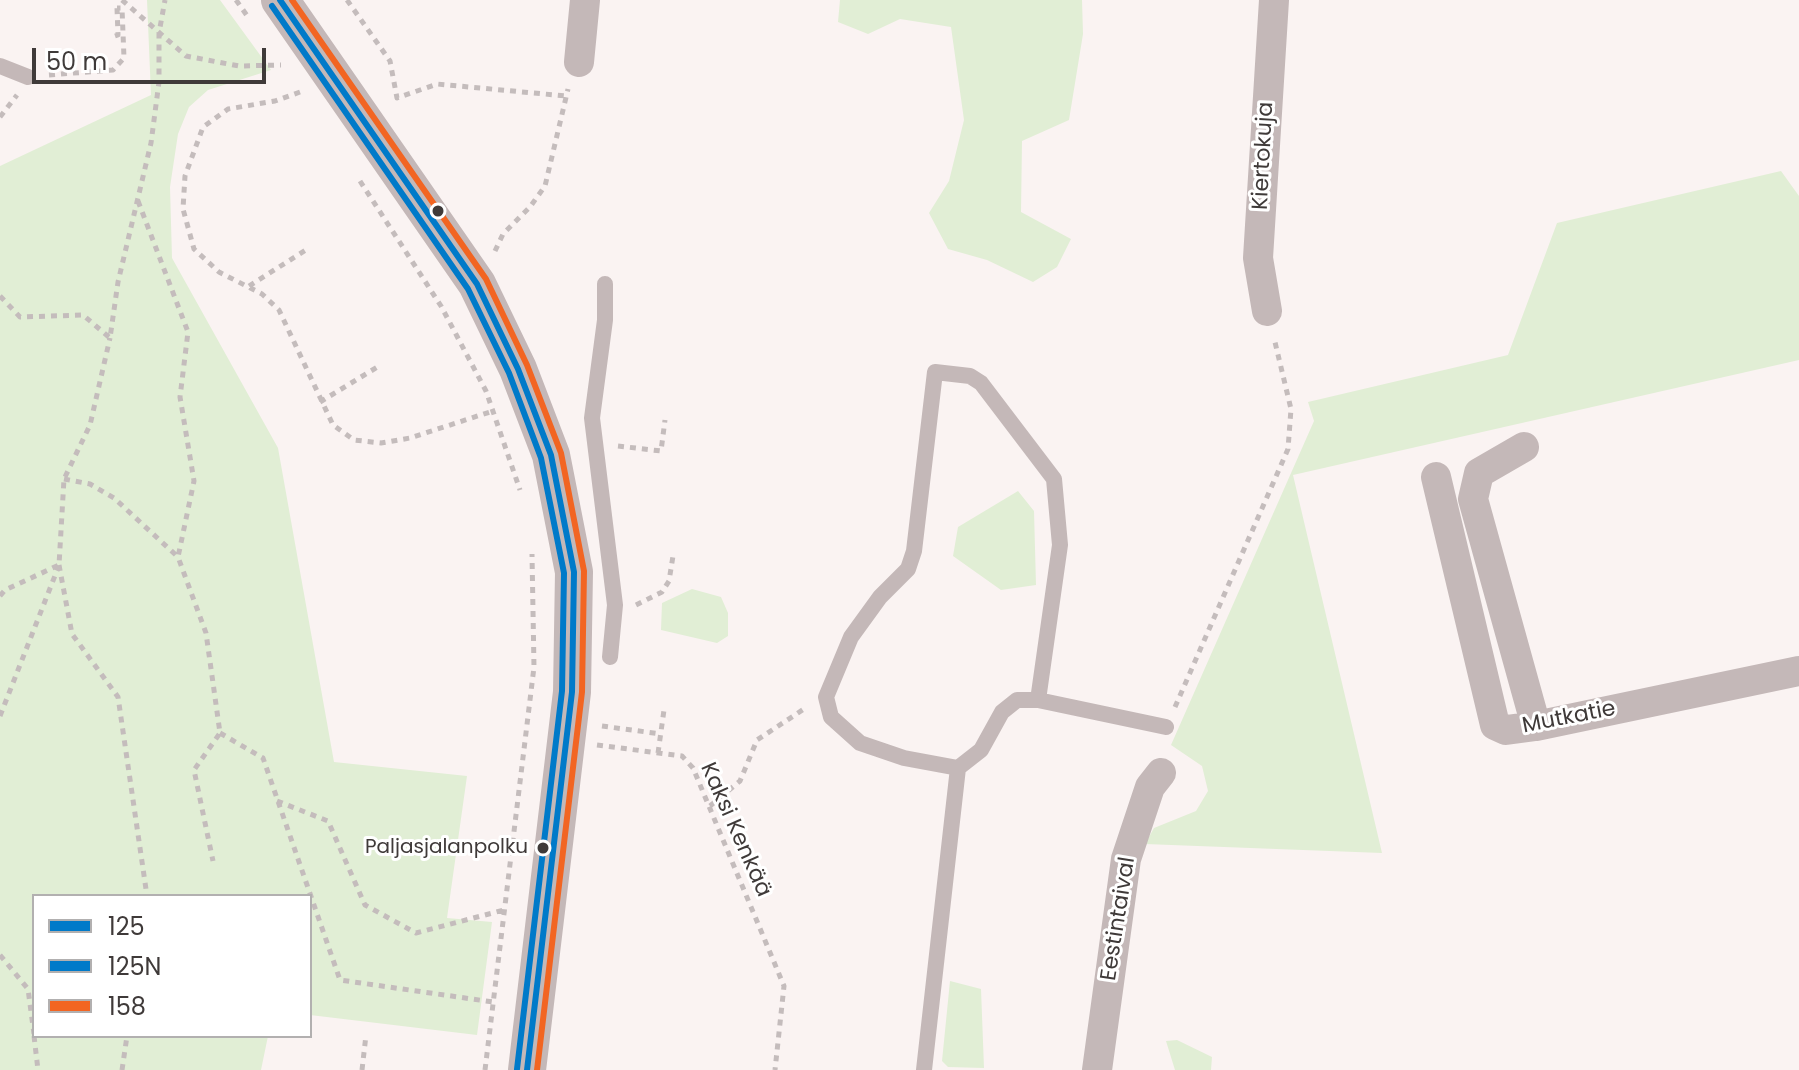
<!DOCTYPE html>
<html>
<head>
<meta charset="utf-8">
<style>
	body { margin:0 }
	#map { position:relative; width:1799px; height:1070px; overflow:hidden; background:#faf3f2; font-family:Poppins,sans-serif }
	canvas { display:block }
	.legend { position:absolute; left:32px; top:894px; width:280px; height:144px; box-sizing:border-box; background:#fff; border:2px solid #b2b0b0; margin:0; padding:10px 14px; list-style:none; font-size:24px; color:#3f3a39 }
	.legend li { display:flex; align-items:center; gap:16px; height:40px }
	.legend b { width:40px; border:2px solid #b2b0b0 }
	.scale { position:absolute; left:32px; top:48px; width:234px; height:36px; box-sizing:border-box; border:4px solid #3f3a39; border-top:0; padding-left:10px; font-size:24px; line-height:28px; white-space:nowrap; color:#3f3a39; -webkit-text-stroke:6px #fff; paint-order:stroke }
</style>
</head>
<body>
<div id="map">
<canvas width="1799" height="1070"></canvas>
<ul class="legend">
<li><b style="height:10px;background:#007ac9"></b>125</li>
<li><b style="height:10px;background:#007ac9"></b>125N</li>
<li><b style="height:10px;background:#f26522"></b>158</li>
</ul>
<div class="scale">50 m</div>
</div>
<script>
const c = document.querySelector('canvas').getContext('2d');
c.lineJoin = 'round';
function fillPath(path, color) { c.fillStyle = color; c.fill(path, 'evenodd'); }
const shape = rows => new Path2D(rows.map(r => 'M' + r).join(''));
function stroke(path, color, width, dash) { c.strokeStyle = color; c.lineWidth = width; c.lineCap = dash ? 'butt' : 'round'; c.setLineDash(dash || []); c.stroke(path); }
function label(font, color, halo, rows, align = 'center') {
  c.font = font + ' Poppins,sans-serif'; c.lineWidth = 6; c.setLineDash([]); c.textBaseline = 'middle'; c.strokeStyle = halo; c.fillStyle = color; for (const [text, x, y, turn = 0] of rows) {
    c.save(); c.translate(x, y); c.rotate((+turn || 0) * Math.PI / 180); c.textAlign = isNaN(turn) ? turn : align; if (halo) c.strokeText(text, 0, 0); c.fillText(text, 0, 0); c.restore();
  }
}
fillPath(shape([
	[147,0,220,0,271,70,208,90,189,107,178,134,170,187,172,258,278,448,334,762,467,776,447,918,492,922,477,1035,310,1015,310,896,34,896,34,1036,268,1036,261,1070,0,1070,0,166,151,95],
	[840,0,1082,0,1083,34,1069,120,1022,141,1021,212,1071,239,1057,267,1033,282,987,260,948,249,929,213,949,181,964,120,951,27,900,19,868,34,838,22],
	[1781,171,1799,196,1799,360,1293,475,1382,853,1145,844,1154,828,1196,811,1208,791,1202,766,1171,745,1314,421,1308,402,1508,355,1557,223],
	[1018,491,1034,511,1036,585,1001,590,953,556,958,527],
	[692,589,721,597,728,613,728,636,717,643,661,630,662,603],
	[950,981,981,989,984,1068,948,1067,942,1061],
	[1177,1040,1212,1057,1211,1070,1175,1070,1166,1041]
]), '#e1eed5');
stroke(shape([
	[122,0,186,56,239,66,281,65],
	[236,0,248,17],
	[347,0,390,61,397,98,437,84,566,96],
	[115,36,118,35,117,8],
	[49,75,113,70,124,58,122,8,117,8],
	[300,92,275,101,228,109,203,127,185,176,183,209,194,249,219,272,262,294,279,310,333,425,354,440,381,443,410,438,493,411],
	[0,117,17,95],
	[360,181,441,306,486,391,520,490],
	[138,201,188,332,180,397,194,481,178,557,206,633,220,733,194,770,213,861],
	[495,251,503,234,530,207,545,186,568,89],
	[249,286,309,248],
	[0,296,20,317,83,315,110,338,118,282,151,143,159,82,159,33,165,0],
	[320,402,379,366],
	[618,446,661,451,665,420],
	[64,479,90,484,114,498,178,557],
	[59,565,72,634,118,697,147,896],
	[0,596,5,590,59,565,64,479,90,425,110,338],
	[636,605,662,592,669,581,673,556],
	[1175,707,1288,449,1291,409,1274,338],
	[0,716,58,568],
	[602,726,661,734],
	[220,733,263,758,340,980,493,1002],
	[597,745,682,756,693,768,784,986,775,1070],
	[658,753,664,710],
	[277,801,328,821,365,905,416,933,504,910],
	[710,806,740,781,757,740,807,707],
	[0,955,28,989,34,1034],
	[34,1036,38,1070],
	[122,1070,127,1036],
	[362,1070,366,1035],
	[485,1070,534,667,532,554]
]), '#c4bcbc', 5, [6, 6]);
stroke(shape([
	[0,66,28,77],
	[605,284,605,320,592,418,615,605,610,657],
	[958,768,981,750,1002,712,1017,700,1038,700],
	[924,1070,958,768,904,758,860,743,831,717,826,697,851,637,880,597,908,569,914,551,935,372,970,376,981,383,1054,479,1060,545,1038,700,1166,727]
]), '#c4b8b8', 16);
stroke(shape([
	[579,62,585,0],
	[1267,311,1258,258,1274,0],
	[1524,447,1479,473,1473,499,1536,726],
	[1436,477,1495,725,1506,730,1536,726,1799,671],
	[1097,1070,1126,859,1150,787,1161,773]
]), '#c4b8b8', 30);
stroke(shape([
	[280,0,477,284,518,369,551,455,574,572,572,692,527,1070]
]), '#c4b8b8', 38);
stroke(shape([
	[280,0,477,284,518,369,551,455,574,572,572,692,527,1070]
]), '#007ac9', 6);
stroke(shape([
	[272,6,468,289,509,373,541,458,564,573,562,691,517,1069]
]), '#007ac9', 6);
stroke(shape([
	[292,0,486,279,527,365,561,453,584,571,582,692,537,1070]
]), '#f26522', 6);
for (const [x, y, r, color] of [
	[438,211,7,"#3f3a39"],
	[543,848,7,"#3f3a39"]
]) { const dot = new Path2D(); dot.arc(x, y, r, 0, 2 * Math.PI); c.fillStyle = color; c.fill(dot); stroke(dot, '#fff', 3); }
label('20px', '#3f3a39', '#fff', [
	["Paljasjalanpolku",528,848]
], 'right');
label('22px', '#3f3a39', '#fff', [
	["Kiertokuja",1264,156,-87],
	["Mutkatie",1569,718,-11],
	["Kaksi Kenkää",735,830,66],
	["Eestintaival",1119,919,-81]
]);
</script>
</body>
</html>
